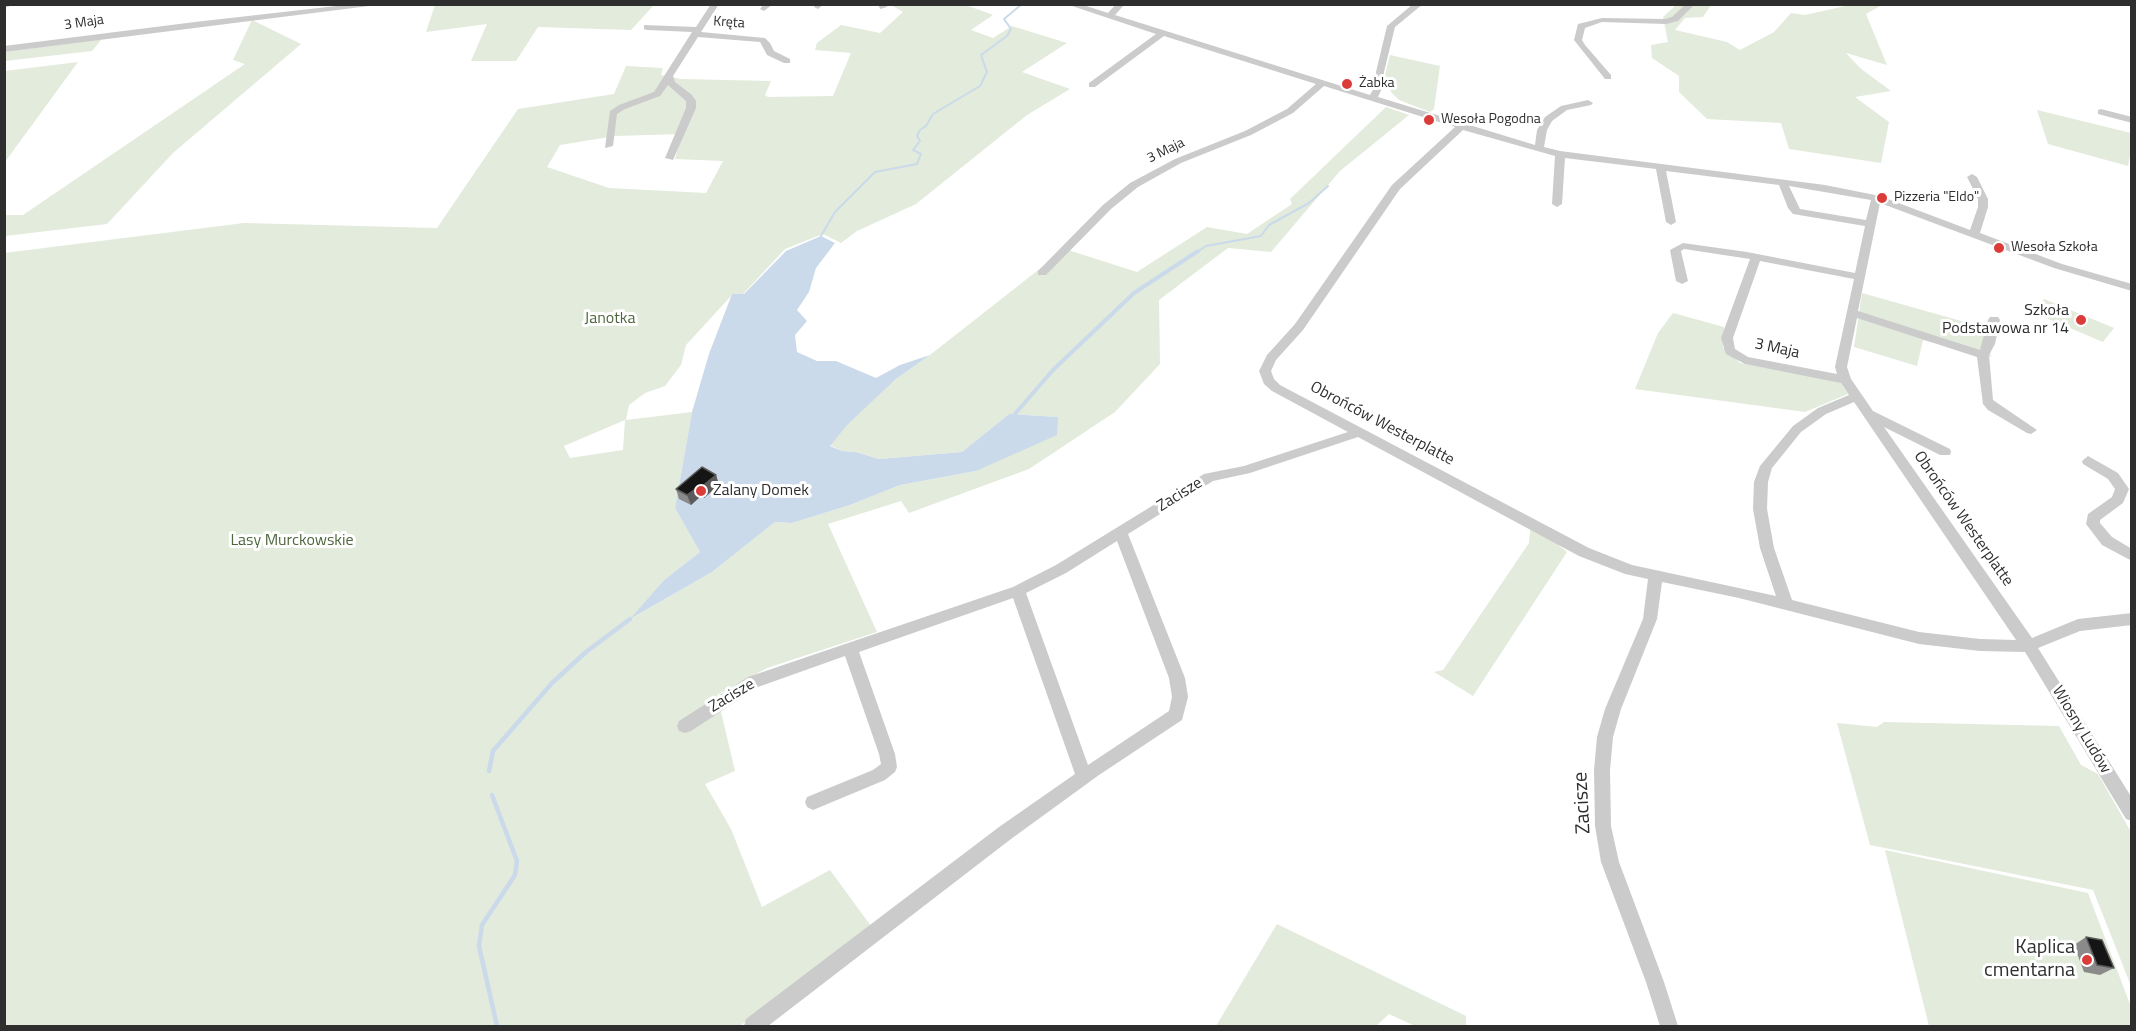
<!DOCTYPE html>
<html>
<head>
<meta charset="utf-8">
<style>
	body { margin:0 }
	#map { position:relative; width:2136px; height:1031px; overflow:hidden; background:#fff; font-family:"Titillium Web",sans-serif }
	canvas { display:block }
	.frame { position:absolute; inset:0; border:6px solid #2e2e2e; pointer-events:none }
</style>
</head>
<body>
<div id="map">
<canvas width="2136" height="1031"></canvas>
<div class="frame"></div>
</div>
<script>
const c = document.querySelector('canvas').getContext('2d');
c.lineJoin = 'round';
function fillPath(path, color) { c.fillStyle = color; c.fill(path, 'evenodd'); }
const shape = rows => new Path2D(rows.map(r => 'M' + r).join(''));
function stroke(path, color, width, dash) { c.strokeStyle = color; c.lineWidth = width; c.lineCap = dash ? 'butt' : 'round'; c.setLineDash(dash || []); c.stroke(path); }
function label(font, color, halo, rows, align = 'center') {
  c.font = font + ' "Titillium Web",sans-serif'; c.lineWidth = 6; c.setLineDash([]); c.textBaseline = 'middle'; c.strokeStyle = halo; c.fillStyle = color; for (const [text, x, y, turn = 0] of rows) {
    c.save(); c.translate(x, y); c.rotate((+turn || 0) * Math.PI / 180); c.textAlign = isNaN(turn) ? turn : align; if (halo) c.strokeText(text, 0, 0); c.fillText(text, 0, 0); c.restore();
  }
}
fillPath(shape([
	[435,5,435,4,654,5,631,30,538,27,516,61,471,61,487,24,426,32],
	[891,5,966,5,993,15,971,30,993,38,1012,26,1067,43,1022,72,1070,89,1027,115,916,204,857,231,841,243,823,234,785,249,743,294,732,295,686,345,681,365,665,386,645,393,629,405,626,420,692,412,675,508,700,552,664,580,632,618,712,572,775,522,792,523,850,505,900,485,976,471,1058,417,1009,414,962,452,879,459,856,452,842,451,830,445,846,425,896,379,930,355,1065,249,1137,272,1207,227,1247,234,1292,204,1290,199,1386,107,1409,115,1340,171,1271,252,1228,248,1159,300,1160,364,1115,412,1029,469,909,513,901,501,828,524,877,632,767,668,717,695,735,771,705,784,731,829,762,907,830,870,871,926,740,1026,5,1026,4,253,244,223,437,228,518,109,614,94,626,66,663,68,661,75,681,79,771,81,765,95,768,97,833,96,851,53,815,50,817,43,841,25,880,33,903,12],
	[682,134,675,159,723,161,706,193,609,188,547,167,560,145,615,136],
	[625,420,623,450,570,458,564,446],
	[1676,5,1711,5,1703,17,1685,18,1675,30,1727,42,1740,50,1774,32,1791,13,1805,15,1850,5,1882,5,1866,14,1887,65,1846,53,1860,68,1891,91,1855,97,1889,122,1881,163,1789,149,1781,123,1707,119,1679,92,1679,76,1652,58,1651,45,1668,42,1663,17],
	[252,20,301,44,173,153,107,224,5,236,4,215,23,215,245,64,233,60],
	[102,39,92,51,5,61,4,52],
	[1390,55,1440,66,1434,109,1430,112,1399,100,1391,92,1385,75],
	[78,62,5,162,5,71],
	[2037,110,2131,133,2131,150,2128,166,2048,144],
	[1862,293,1986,328,1991,357,1923,340,1917,366,1854,347],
	[2044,299,2114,328,2103,342,2032,312],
	[1673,313,1724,327,1723,347,1740,363,1840,382,1848,394,1805,412,1635,389,1658,333],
	[1531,522,1567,552,1473,696,1434,672,1443,670,1529,543],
	[1884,722,2059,726,2081,765,2098,774,2131,832,2131,986,2093,890,1870,845,1837,723,1877,727],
	[1885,850,2088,893,2131,1007,2131,1026,1929,1026],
	[1277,924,1466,1016,1466,1026,1415,1026,1389,1014,1376,1026,1216,1026]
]), '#e3ebdc');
fillPath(shape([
	[821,236,835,243,816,268,809,292,797,310,807,321,795,335,797,352,817,361,836,361,876,378,900,365,930,355,896,379,847,425,830,446,842,451,856,452,879,459,962,452,1009,414,1058,417,1057,435,976,471,900,485,850,505,792,523,775,522,712,572,630,619,664,580,700,552,675,508,692,412,709,354,732,294,744,294,786,251]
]), '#cadaea');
stroke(shape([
	[821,236,835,212,875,172,917,164,921,154,913,150,920,141,917,136,920,130,926,126,933,114,980,86,987,72,981,55,1007,36,1011,29,1004,19,1022,4],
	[1196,253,1206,246,1261,236,1269,225,1309,203,1328,186]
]), '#cadaea', 2);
stroke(shape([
	[1014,415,1053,370,1134,293,1198,251]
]), '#cadaea', 4);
stroke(shape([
	[489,771,493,751,552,683,586,652,630,619],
	[492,795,517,861,515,875,482,925,479,946,497,1026]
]), '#cadaea', 4.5);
fillPath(shape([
	[4,4,16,4,4,8,4,4],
	[354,4,385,4,4,52,4,46,195,22,354,4],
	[711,4,719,4,701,32,765,38,770,43,774,51,790,59,790,63,784,63,767,55,760,42,698,37,673,76,675,82,692,95,696,101,696,108,673,160,665,158,686,108,686,101,668,85,660,96,625,109,617,114,613,146,605,148,610,111,619,105,654,92,692,32,647,30,644,29,644,25,696,27,711,4],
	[764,4,773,4,764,11,760,9,764,4],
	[816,4,824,4,818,9,814,7,816,4],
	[878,4,886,4,887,7,880,9,878,4],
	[1066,4,1080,4,1108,13,1116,4,1125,4,1115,15,1370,95,1376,84,1376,72,1387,26,1413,4,1423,4,1395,27,1384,72,1384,84,1378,97,1535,145,1537,130,1545,117,1561,106,1588,100,1593,103,1591,105,1567,110,1552,121,1547,130,1544,147,1560,151,1825,185,1880,196,1970,230,1978,207,1978,199,1967,177,1972,174,1977,177,1988,199,1988,207,1980,233,2062,264,2132,284,2132,291,2054,268,1880,203,1858,311,1980,350,1988,320,1990,317,1998,317,2000,320,1995,344,1989,355,1993,400,2037,430,2031,434,2027,433,1988,410,1983,404,1977,357,1857,318,1847,367,1851,379,1873,411,1950,449,1951,452,1950,455,1940,455,1884,427,2032,638,2078,619,2132,613,2132,625,2080,631,2038,648,2132,798,2132,821,2126,819,2025,652,1980,651,1919,644,1739,598,1662,582,1657,619,1621,709,1613,737,1610,770,1611,826,1619,862,1664,982,1678,1026,1660,1026,1646,982,1601,862,1595,826,1594,770,1597,737,1605,709,1643,619,1648,579,1625,574,1579,556,1358,437,1250,473,1213,481,1128,534,1185,678,1188,697,1182,720,1099,775,1011,839,768,1026,744,1026,746,1019,999,827,1075,774,1013,598,859,652,895,754,897,767,895,772,885,780,813,810,807,807,805,802,807,797,873,770,881,764,879,754,845,656,758,687,691,731,685,733,679,731,677,726,679,721,748,677,1013,587,1056,565,1204,474,1244,466,1348,432,1272,391,1264,384,1259,371,1267,355,1295,324,1392,185,1455,127,1324,86,1293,113,1251,135,1181,163,1138,187,1111,209,1046,275,1038,275,1038,271,1103,205,1130,183,1175,159,1245,131,1287,109,1316,84,1164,36,1095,87,1089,87,1089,83,1156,34,1066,4],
	[1463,130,1555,156,1552,204,1557,207,1562,204,1565,158,1656,169,1666,222,1671,225,1676,222,1666,171,1779,185,1788,208,1793,214,1865,226,1855,273,1747,252,1683,243,1670,250,1676,281,1682,284,1688,281,1681,251,1684,249,1750,259,1721,338,1726,354,1745,364,1841,383,1849,395,1818,408,1793,426,1760,466,1754,482,1753,509,1760,548,1776,596,1632,565,1589,548,1280,385,1274,379,1271,371,1276,360,1303,330,1400,189,1463,130],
	[1789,186,1871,200,1866,220,1800,209,1789,186],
	[1760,261,1854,279,1835,367,1837,374,1748,357,1735,349,1733,338,1760,261],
	[1854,402,2016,640,1980,639,1919,632,1792,600,1774,548,1767,509,1768,482,1772,468,1801,432,1826,414,1854,402],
	[1117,541,1169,678,1172,697,1169,711,1088,765,1026,593,1066,573,1117,541],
	[1686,4,1695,4,1678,21,1666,24,1602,22,1585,28,1582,40,1585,45,1611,75,1611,79,1605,79,1574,40,1578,24,1602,18,1665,19,1672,17,1686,4],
	[2101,109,2132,117,2132,123,2098,114,2098,110,2101,109],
	[2088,456,2118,473,2129,489,2123,503,2100,520,2100,523,2112,537,2132,549,2132,561,2102,545,2086,524,2088,514,2112,497,2115,489,2108,479,2083,464,2082,461,2088,456]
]), '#cbcbcb');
fillPath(shape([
	[716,475,719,485,704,498,701,496,691,505,679,499,676,489],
	[2086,937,2114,968,2100,975,2084,972,2074,945]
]), '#8a8a8a');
fillPath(shape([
	[716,475,719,485,704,498,700,488],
	[698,487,701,496,691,505,687,495]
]), '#5b5b5b');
const building = shape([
	[702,467,716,475,700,488,698,487,687,495,676,489,702,467],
	[2086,937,2102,940,2114,968,2097,965,2086,937]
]);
fillPath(building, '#151515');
stroke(building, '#5b5b5b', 1.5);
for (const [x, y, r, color] of [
	[1347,84,6,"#dc3c39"],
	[1429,120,6,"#dc3c39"],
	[1882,198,6,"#dc3c39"],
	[1999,248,6,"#dc3c39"],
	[2081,320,6,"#dc3c39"],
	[701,491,6,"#dc3c39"],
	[2087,960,6,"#dc3c39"]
]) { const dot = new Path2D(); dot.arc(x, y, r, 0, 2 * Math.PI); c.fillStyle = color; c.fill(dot); stroke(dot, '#fff', 2); }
label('14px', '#2e2e2e', '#fff', [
	["3 Maja",84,23,-8],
	["Kręta",729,23,4],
	["3 Maja",1166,151,-26]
]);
label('14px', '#2e2e2e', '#fff', [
	["Żabka",1359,84],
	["Wesoła Pogodna",1441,120],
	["Pizzeria \"Eldo\"",1894,198],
	["Wesoła Szkoła",2011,248]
], 'left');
label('16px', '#2e2e2e', '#fff', [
	["Szkoła",2069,311],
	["Podstawowa nr 14",2069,329],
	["Zalany Domek",713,491,"left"]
], 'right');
label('16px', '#4e673e', '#fff', [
	["Janotka",610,319],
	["Lasy Murckowskie",292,541]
]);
label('16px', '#2e2e2e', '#fff', [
	["3 Maja",1777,349,12],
	["Obrońców Westerplatte",1382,424,28],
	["Zacisze",1180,495,-32],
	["Obrońców Westerplatte",1963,519,55],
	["Zacisze",732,696,-31],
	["Wiosny Ludów",2081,730,59]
]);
label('20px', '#2e2e2e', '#fff', [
	["Zacisze",1583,803,-93]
]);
label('20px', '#2e2e2e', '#fff', [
	["Kaplica",2075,948],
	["cmentarna",2075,971]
], 'right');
</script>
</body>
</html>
